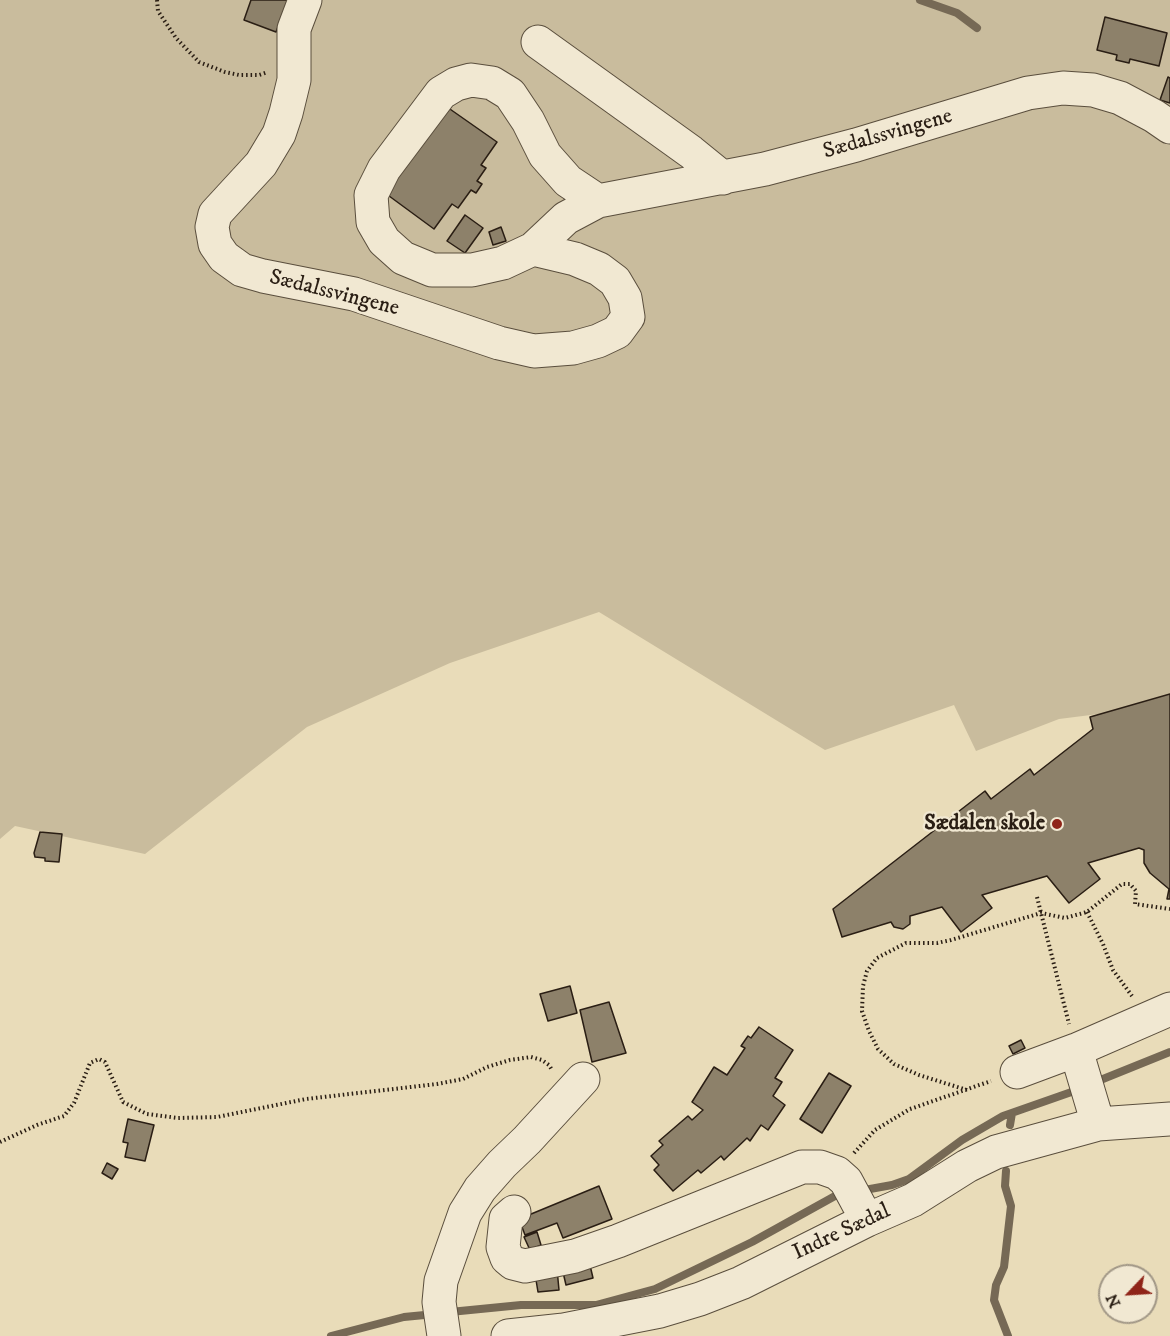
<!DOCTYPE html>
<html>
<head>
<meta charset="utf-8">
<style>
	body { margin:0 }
	#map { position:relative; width:1170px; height:1336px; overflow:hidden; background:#e9dcb9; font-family:"IM FELL DW Pica",serif }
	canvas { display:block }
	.north { position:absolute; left:1098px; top:1264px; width:60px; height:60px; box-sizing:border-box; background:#f1e8d2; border:2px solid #a19786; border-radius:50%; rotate:245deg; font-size:16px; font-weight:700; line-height:24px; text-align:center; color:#2a1e14 }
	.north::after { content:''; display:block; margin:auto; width:21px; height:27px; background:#8f2418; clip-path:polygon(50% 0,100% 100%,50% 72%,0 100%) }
</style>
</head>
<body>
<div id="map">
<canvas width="1170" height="1336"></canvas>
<div class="north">N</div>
</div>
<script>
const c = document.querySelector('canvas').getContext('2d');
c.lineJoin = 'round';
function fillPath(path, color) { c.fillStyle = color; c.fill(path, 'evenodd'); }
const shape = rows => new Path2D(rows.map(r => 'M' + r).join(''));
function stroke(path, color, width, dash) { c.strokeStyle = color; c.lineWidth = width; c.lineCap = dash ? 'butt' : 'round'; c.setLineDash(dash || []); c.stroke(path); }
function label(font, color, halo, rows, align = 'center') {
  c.font = font + ' "IM FELL DW Pica",serif'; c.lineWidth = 4.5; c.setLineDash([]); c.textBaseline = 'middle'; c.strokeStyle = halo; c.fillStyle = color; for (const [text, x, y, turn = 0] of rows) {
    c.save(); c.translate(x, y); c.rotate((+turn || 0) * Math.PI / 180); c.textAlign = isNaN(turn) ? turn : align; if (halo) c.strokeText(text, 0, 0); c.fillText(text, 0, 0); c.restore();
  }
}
fillPath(shape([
	[0,0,1170,0,1170,705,1059,719,976,751,954,705,825,750,599,612,450,663,307,727,145,854,15,826,0,839]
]), '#c9bc9d');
stroke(shape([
	[920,0,957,13,977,28],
	[1093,1083,1170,1052],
	[1010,1125,1012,1113],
	[1006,1171,1005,1186,1011,1206,1004,1267,996,1285,994,1300,1008,1336],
	[859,1191,892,1185,909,1179,962,1140,1003,1116,1080,1089],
	[450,1312,521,1305,596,1305,655,1289,752,1242,835,1196,844,1194],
	[331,1336,404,1317,435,1314]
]), '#766955', 8);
const building = shape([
	[251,0,288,0,276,32,244,20,251,0],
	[1105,17,1167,33,1159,66,1130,59,1129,63,1116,60,1117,55,1097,50,1105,17],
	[1168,77,1170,78,1170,103,1160,100,1168,77],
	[447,107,497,142,481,165,486,168,477,181,482,184,476,193,471,190,458,208,452,204,434,229,385,193,447,107],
	[465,215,483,228,465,253,447,241,465,215],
	[501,227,506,241,493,245,489,232,501,227],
	[1170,694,1170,899,1167,899,1169,889,1150,873,1144,863,1144,850,1139,848,1088,863,1100,879,1069,903,1047,876,982,895,992,908,961,932,942,907,910,916,910,924,903,929,894,927,891,922,842,937,833,909,985,791,991,799,1030,769,1034,775,1093,729,1090,717,1170,694],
	[40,832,62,834,59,862,45,861,45,858,35,857,34,853,40,832],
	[570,986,577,1013,548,1021,540,994,570,986],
	[609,1002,626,1053,592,1062,580,1010,609,1002],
	[759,1027,793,1050,775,1078,782,1082,773,1096,785,1105,768,1130,761,1125,750,1141,747,1138,724,1160,721,1156,701,1173,698,1170,673,1191,654,1170,659,1165,651,1156,663,1145,659,1141,688,1116,692,1120,703,1110,692,1102,714,1067,727,1075,745,1048,741,1046,748,1036,751,1038,759,1027],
	[1021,1040,1025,1048,1013,1054,1009,1046,1021,1040],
	[829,1073,851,1086,822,1133,800,1119,829,1073],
	[128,1119,154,1125,145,1161,125,1157,128,1143,123,1142,128,1119],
	[107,1163,118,1169,112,1179,102,1173,107,1163],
	[599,1186,612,1219,563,1238,557,1223,525,1235,519,1219,599,1186],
	[537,1232,541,1245,530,1250,524,1237,537,1232],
	[589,1261,593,1278,566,1285,562,1268,589,1261],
	[557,1269,559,1290,538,1292,536,1280,557,1269]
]);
fillPath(building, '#8d816a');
stroke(building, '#2a1e14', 1.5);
const minor = shape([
	[305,0,294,29,294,80,286,113,279,134,261,164,215,214,212,227,215,244,224,257,242,270,263,276,354,294,499,343,534,351,573,348,598,341,617,332,628,317,625,298,615,281,599,269,575,259,533,249],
	[538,42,691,152,723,178],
	[598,201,568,181,545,155,528,121,510,94,492,83,471,80,456,84,441,93,384,169,371,195,373,222,384,241,403,258,432,270,472,270,503,263,533,249,566,218,598,201,765,169,856,145,1028,93,1063,88,1093,90,1120,98,1154,116,1170,127],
	[1076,1050,1098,1124],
	[1017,1072,1076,1050,1170,1009],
	[514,1212,506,1219,503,1247,507,1258,513,1263,525,1266,575,1256,618,1241,802,1167,820,1167,837,1173,846,1181,867,1220],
	[444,1336,439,1302,441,1281,465,1213,480,1189,502,1164,527,1140,583,1079],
	[508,1336,564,1330,660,1311,700,1299,741,1283,867,1220,913,1200,967,1166,996,1152,1098,1124,1170,1119]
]);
stroke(minor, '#5a4e3d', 35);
stroke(shape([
	[157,0,158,11,176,38,199,62,225,72,239,75,259,75,268,72],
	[1037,897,1069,1024],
	[1087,912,1103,944,1113,970,1132,996],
	[967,1090,919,1075,894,1064,878,1049,869,1031,862,1011,863,986,867,971,877,958,906,943,937,943,951,940,1041,913,1065,918,1087,912,1122,884,1130,884,1136,891,1135,904,1170,909],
	[0,1142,37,1125,64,1116,74,1103,90,1063,99,1059,105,1062,123,1102,147,1114,178,1118,217,1117,306,1099,437,1084,463,1079,487,1067,510,1060,531,1057,542,1060,549,1065,552,1070],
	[854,1153,875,1130,910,1109,991,1081]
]), '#2a1e14', 4, [1.5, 3]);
stroke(minor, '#f1e8d2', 33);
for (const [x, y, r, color] of [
	[1057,824,6,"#8f2418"]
]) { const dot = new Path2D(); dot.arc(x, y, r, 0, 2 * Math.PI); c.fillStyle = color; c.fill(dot); stroke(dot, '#f1e8d2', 2); }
label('22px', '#2a1e14', '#f1e8d2', [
	["Sædalssvingene",888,135,-16],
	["Sædalssvingene",334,294,14],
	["Indre Sædal",842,1233,-25]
]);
label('bold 22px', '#2a1e14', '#f1e8d2', [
	["Sædalen skole",1045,824]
], 'right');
</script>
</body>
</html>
